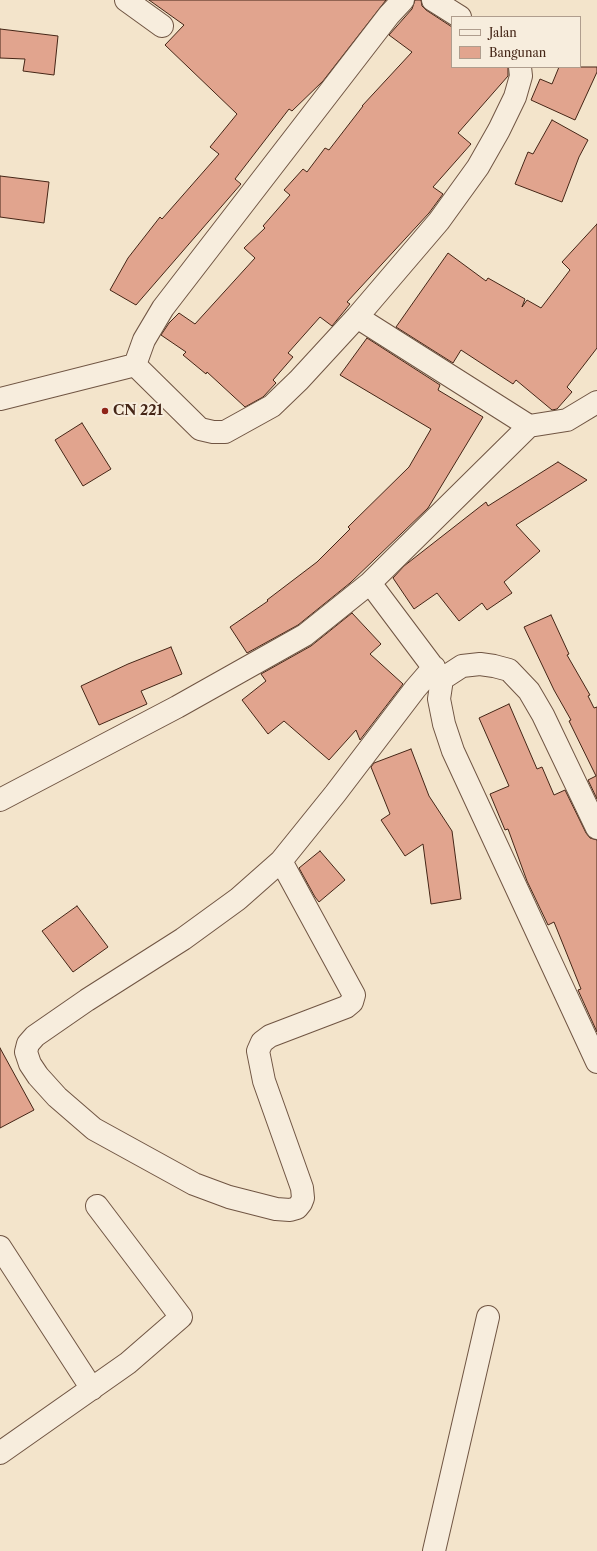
<!DOCTYPE html>
<html>
<head>
<meta charset="utf-8">
<style>
	body { margin:0 }
	#map { position:relative; width:597px; height:1551px; overflow:hidden; background:#f3e4cb; font-family:"Libre Caslon Text",serif }
	canvas { display:block }
	.legend { position:absolute; left:451px; top:16px; width:130px; height:52px; box-sizing:border-box; background:#f7eddd; border:1px solid #af9d8d; margin:0; padding:5px 7px; list-style:none; font-size:12px; color:#442516 }
	.legend li { display:flex; align-items:center; gap:8px; height:20px }
	.legend b { width:20px; border:1px solid #af9d8d }
</style>
</head>
<body>
<div id="map">
<canvas width="597" height="1551"></canvas>
<ul class="legend">
<li><b style="height:5px;background:#f7eddd"></b>Jalan</li>
<li><b style="height:11px;background:#e1a48e"></b>Bangunan</li>
</ul>
</div>
<script>
const c = document.querySelector('canvas').getContext('2d');
c.lineJoin = 'round';
function fillPath(path, color) { c.fillStyle = color; c.fill(path, 'evenodd'); }
const shape = rows => new Path2D(rows.map(r => 'M' + r).join(''));
function stroke(path, color, width, dash) { c.strokeStyle = color; c.lineWidth = width; c.lineCap = dash ? 'butt' : 'round'; c.setLineDash(dash || []); c.stroke(path); }
function label(font, color, halo, rows, align = 'center') {
  c.font = font + ' "Libre Caslon Text",serif'; c.lineWidth = 4; c.setLineDash([]); c.textBaseline = 'middle'; c.strokeStyle = halo; c.fillStyle = color; for (const [text, x, y, turn = 0] of rows) {
    c.save(); c.translate(x, y); c.rotate((+turn || 0) * Math.PI / 180); c.textAlign = isNaN(turn) ? turn : align; if (halo) c.strokeText(text, 0, 0); c.fillText(text, 0, 0); c.restore();
  }
}
const building = shape([
	[149,0,386,0,323,81,292,111,289,109,235,179,241,184,136,305,110,290,128,258,160,217,162,219,219,154,210,147,237,114,165,45,184,25,149,0],
	[415,0,421,0,422,6,426,10,452,27,452,67,508,67,508,76,458,133,471,144,433,187,443,194,429,213,347,302,350,304,332,326,320,317,288,353,293,357,273,380,276,383,263,397,245,407,207,372,206,374,183,355,186,352,161,335,169,323,179,313,195,324,255,258,244,248,265,228,263,226,290,195,284,190,303,169,307,172,325,148,329,150,363,106,362,106,412,52,389,35,412,9,415,0],
	[0,29,58,36,54,75,23,71,25,59,0,58,0,29],
	[559,67,597,67,597,72,575,120,531,100,540,79,552,84,559,67],
	[552,120,588,140,579,157,562,202,515,184,528,152,533,154,552,120],
	[0,176,49,182,44,223,0,217,0,176],
	[597,224,597,348,567,387,572,392,557,409,552,410,516,380,513,384,461,350,453,363,396,327,448,253,486,281,488,278,525,299,522,307,527,300,541,308,570,270,562,262,597,224],
	[367,338,440,385,438,390,483,417,428,508,350,583,298,625,247,653,230,627,268,601,267,600,317,562,350,529,348,527,409,467,431,429,340,375,367,338],
	[82,423,111,469,83,486,55,440,82,423],
	[558,462,587,480,516,525,540,551,504,582,512,593,487,610,482,603,459,621,437,593,414,609,393,578,404,566,486,502,488,506,558,462],
	[352,613,381,644,370,654,403,684,360,740,356,730,329,760,284,721,268,734,242,700,266,681,261,674,311,646,352,613],
	[551,615,569,654,567,655,590,695,588,696,594,708,597,707,597,799,588,780,596,776,569,721,571,720,554,690,524,627,551,615],
	[171,647,182,674,141,691,147,704,99,725,81,686,128,664,171,647],
	[509,704,537,769,542,767,554,795,565,790,586,833,590,838,597,840,597,1032,578,990,581,989,554,922,548,925,527,881,508,829,505,830,490,794,509,786,479,718,509,704],
	[411,749,429,796,452,831,461,899,431,904,423,844,405,856,381,820,390,814,371,767,374,763,411,749],
	[320,851,345,880,319,902,315,897,299,868,320,851],
	[77,906,108,947,73,972,42,931,77,906],
	[0,1048,34,1110,0,1128,0,1048]
]);
fillPath(building, '#e1a48e');
stroke(building, '#442516', 1);
const minor = shape([
	[126,0,162,26],
	[433,0,460,17],
	[135,365,200,429,213,432,225,432,272,406,299,380,357,317,439,221,478,167,499,130,515,97,521,76,520,67],
	[135,365,144,340,163,308,389,15,403,0],
	[0,399,135,365],
	[529,426,567,420,597,402],
	[370,583,442,679,439,699,444,724,453,751,597,1062],
	[442,679,462,666,480,664,494,666,509,670,529,691,543,715,597,828],
	[0,800,177,707,305,635,370,583,529,426,357,317],
	[281,861,354,995,352,1002,346,1007,270,1036,262,1042,258,1051,264,1081,302,1188,303,1198,301,1203,297,1208,290,1210,276,1209,229,1197,194,1184,94,1129,57,1097,38,1076,30,1064,26,1052,28,1044,35,1036,87,1000,183,939,238,899,281,861,335,794,415,689,434,667],
	[0,1247,92,1389],
	[0,1453,128,1363,181,1317,97,1206],
	[434,1551,488,1317]
]);
stroke(minor, '#705543', 24);
stroke(minor, '#f7eddd', 22);
for (const [x, y, r, color] of [
	[105,411,4,"#8f2418"]
]) { const dot = new Path2D(); dot.arc(x, y, r, 0, 2 * Math.PI); c.fillStyle = color; c.fill(dot); stroke(dot, '#f7eddd', 1.5); }
label('bold 14px', '#442516', '#f7eddd', [
	["CN 221",113,411]
], 'left');
</script>
</body>
</html>
